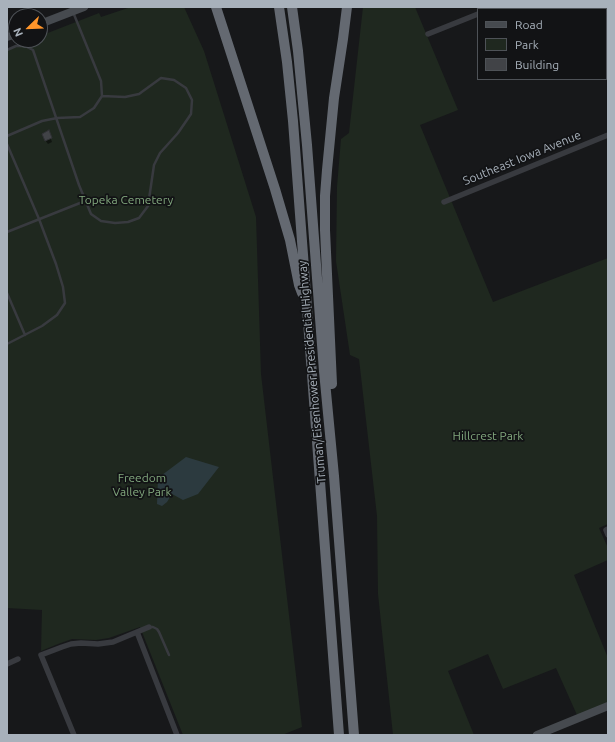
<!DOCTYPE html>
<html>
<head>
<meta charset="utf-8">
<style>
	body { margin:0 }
	#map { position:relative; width:615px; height:742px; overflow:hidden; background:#17181a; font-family:Ubuntu,sans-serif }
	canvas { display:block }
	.frame { position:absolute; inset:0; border:8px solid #a8b1bb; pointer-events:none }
	.legend { position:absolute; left:477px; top:8px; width:130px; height:72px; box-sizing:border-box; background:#121315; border:1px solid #4e5257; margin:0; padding:5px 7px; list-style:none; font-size:12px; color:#a8b1bb }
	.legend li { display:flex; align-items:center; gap:8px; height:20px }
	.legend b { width:20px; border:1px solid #4e5257 }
	.north { position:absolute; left:8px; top:8px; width:40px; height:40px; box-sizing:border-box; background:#121315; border:1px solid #4e5257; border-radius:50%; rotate:247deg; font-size:11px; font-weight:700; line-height:16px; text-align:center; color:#a8b1bb }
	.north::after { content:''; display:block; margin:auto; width:14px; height:18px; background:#ff952a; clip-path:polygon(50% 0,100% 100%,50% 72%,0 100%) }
</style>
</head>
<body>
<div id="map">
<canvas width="615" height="742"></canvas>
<div class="frame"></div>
<ul class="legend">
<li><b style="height:5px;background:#464a4f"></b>Road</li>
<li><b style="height:11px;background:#1f281f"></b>Park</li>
<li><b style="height:11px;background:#414347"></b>Building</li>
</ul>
<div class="north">N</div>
</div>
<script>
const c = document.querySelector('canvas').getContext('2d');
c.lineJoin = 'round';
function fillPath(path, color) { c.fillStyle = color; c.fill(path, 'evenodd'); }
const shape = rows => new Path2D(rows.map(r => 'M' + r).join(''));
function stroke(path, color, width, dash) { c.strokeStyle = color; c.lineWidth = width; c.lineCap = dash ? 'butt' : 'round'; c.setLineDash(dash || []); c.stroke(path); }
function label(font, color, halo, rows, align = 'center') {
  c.font = font + ' Ubuntu,sans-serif'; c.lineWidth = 3.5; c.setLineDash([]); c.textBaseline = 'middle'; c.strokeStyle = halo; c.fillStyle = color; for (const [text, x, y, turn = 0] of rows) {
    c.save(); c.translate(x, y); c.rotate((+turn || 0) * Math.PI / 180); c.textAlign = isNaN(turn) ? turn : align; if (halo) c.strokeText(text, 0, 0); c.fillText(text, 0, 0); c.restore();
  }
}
fillPath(shape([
	[131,7,184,7,204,51,256,217,261,374,302,727,282,735,183,735,140,627,109,638,96,640,72,639,58,644,41,651,42,610,7,608,7,49,29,40,40,40,40,36,99,13,101,17],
	[363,7,415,7,458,110,420,125,493,302,608,258,608,524,599,528,608,548,608,560,574,575,608,658,608,703,577,715,556,668,503,689,488,654,448,671,474,735,393,735,378,594,377,516,359,359,350,355,336,261,337,187,341,139,349,133]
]), '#1f281f');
fillPath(shape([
	[186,457,219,467,198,494,183,500,172,494,167,502,162,506,157,504,158,478]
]), '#2c3a3f');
fillPath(shape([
	[49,134,52,142,48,144,45,140]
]), '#0007');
const building = shape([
	[49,130,52,138,45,141,42,134,49,130]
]);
fillPath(building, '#414347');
stroke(building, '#313236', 1);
stroke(shape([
	[7,50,16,46,25,46,33,50,79,185,91,214,101,221,115,223,128,222,139,218,148,206,154,165,160,153,178,133,191,114,192,100,186,88,174,80,161,78,139,94,125,97,102,96],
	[7,136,42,121,57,118,80,117,94,108,102,96,101,81,73,12],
	[7,144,39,219,56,264,63,287,65,303,57,315,42,326,7,344],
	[7,232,85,201],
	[7,293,25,335],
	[150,627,153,627,157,629,159,632,169,655]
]), '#383a3f', 2.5);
stroke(shape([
	[603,7,604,9],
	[492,9,497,7],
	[606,15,608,20],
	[428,34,478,14],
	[444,202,608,135],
	[608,529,606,530,608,535],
	[137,632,177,735],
	[7,664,18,659],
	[74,735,41,655,62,647,71,644,81,643,98,644,113,642,149,627]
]), '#383a3f', 5.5);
stroke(shape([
	[40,24,84,7],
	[7,37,16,34],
	[537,735,608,706]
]), '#464a4f', 8);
stroke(shape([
	[216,7,275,189,290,240,299,285,302,293],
	[279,7,287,62,293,121,339,735],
	[292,7,298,51,307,145,324,371,334,476,354,735],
	[332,384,325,230,325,196,327,170,334,98,343,39,347,7]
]), '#646971', 10);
label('12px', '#a8b1bb', '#121315', [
	["Southeast Iowa Avenue",522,158,-22],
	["Truman/Eisenhower Presidential Highway",312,372,-95]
]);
label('12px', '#82a87e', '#121315', [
	["Topeka Cemetery",126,200],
	["Hillcrest Park",488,436],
	["Freedom",142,478],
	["Valley Park",142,492]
]);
</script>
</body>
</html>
